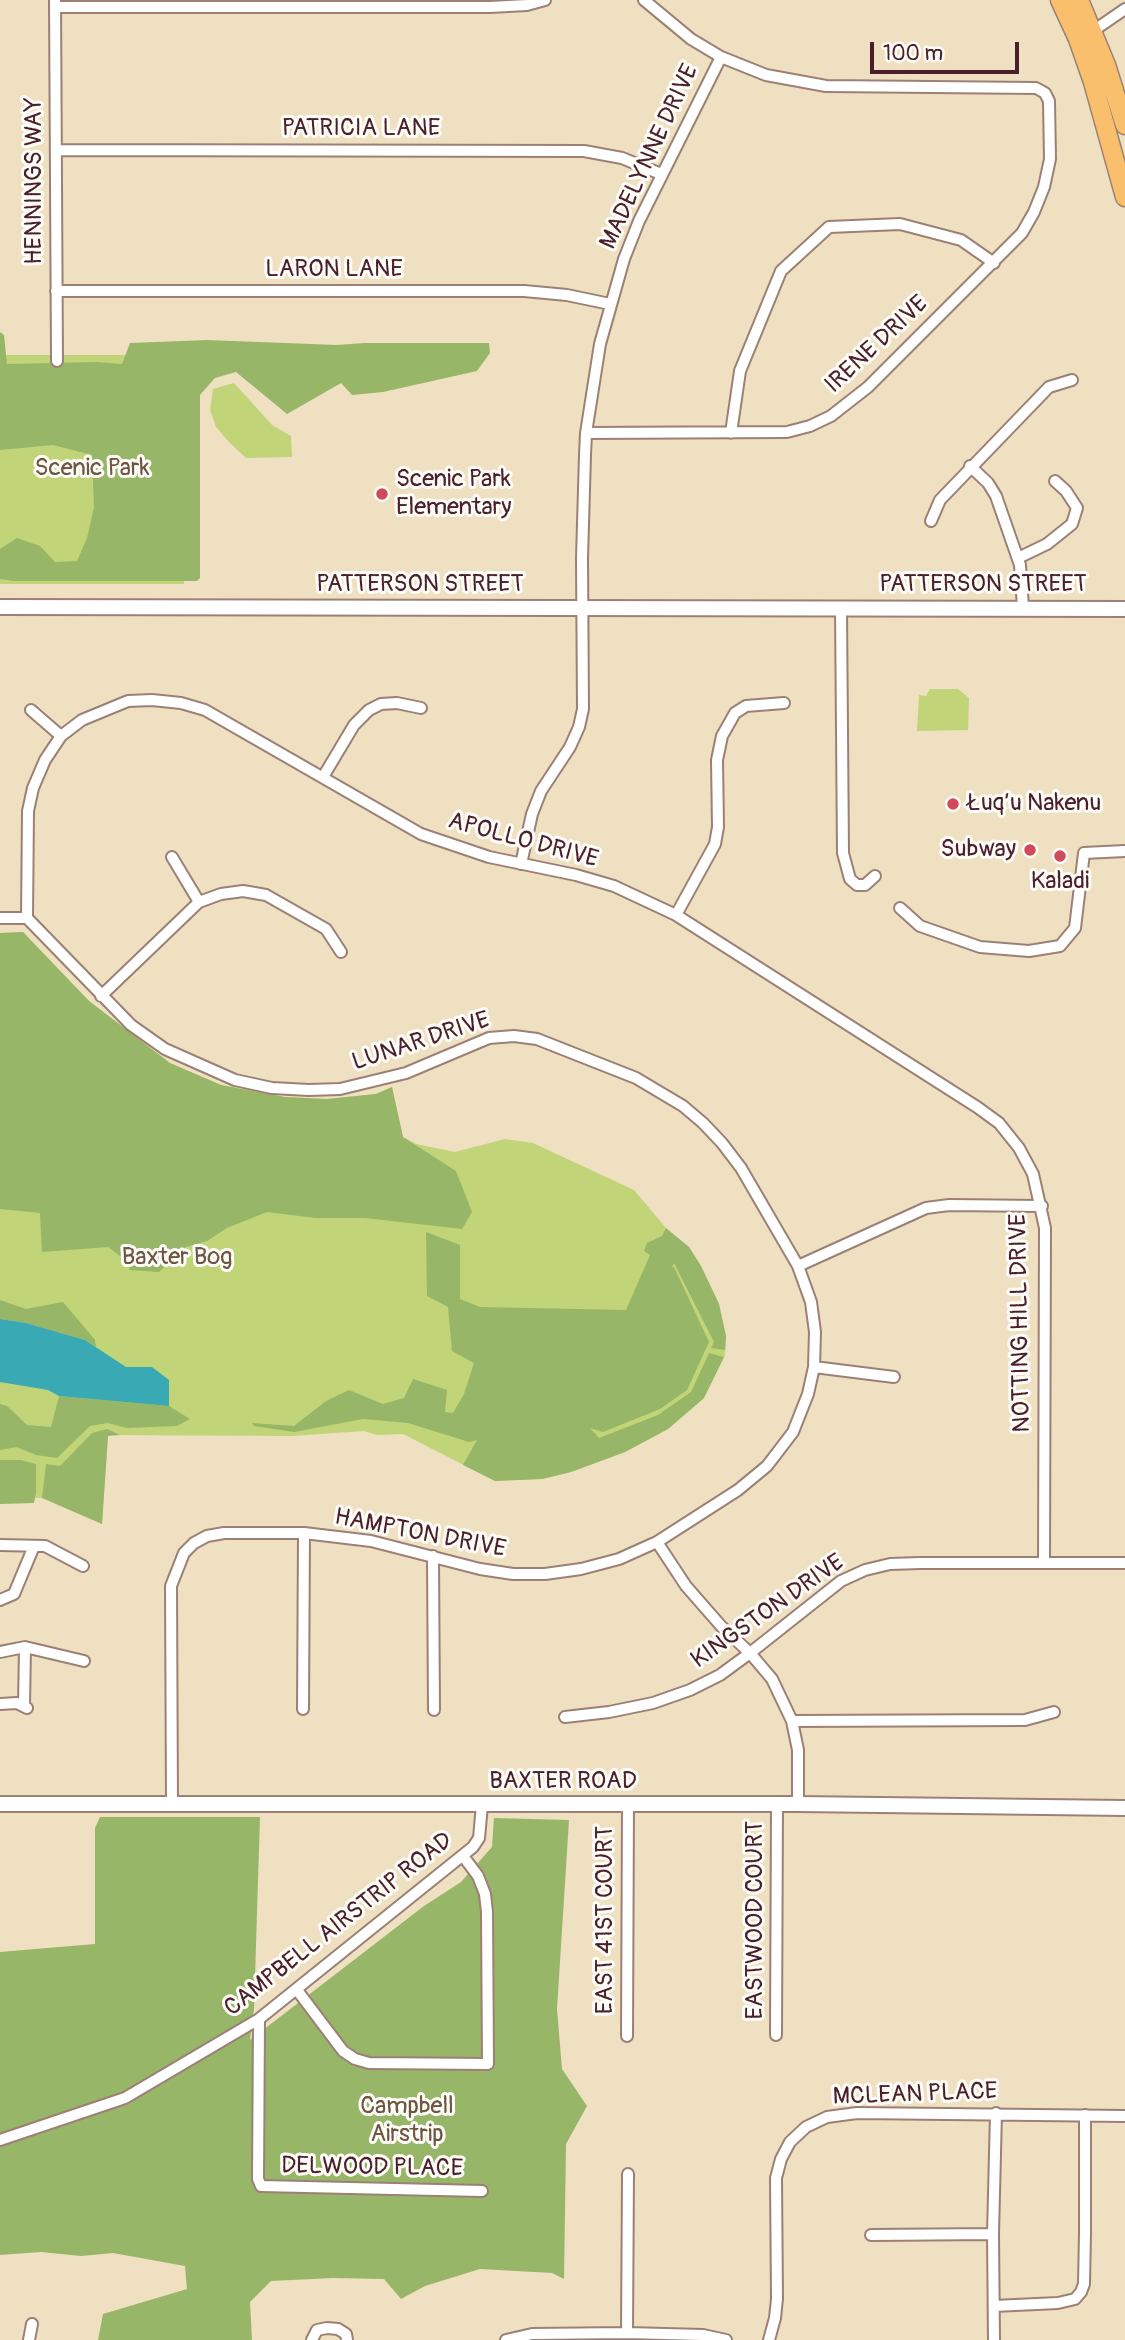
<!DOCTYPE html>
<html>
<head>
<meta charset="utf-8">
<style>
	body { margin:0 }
	#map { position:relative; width:1125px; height:2340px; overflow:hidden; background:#efe0c2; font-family:Pangolin,sans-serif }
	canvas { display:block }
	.scale { position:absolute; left:870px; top:42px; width:149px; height:32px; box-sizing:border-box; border:4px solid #4a1f2b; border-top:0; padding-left:9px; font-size:21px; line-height:24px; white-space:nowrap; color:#4a1f2b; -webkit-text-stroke:5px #fdfcf7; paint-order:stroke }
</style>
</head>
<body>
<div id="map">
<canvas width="1125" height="2340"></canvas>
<div class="scale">100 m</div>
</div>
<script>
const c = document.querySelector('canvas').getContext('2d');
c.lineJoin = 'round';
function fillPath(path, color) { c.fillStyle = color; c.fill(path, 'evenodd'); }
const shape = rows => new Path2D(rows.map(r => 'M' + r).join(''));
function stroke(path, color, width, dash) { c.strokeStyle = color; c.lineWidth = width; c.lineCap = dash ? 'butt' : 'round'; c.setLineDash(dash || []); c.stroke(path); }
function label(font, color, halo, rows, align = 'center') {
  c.font = font + ' Pangolin,sans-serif'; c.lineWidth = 6; c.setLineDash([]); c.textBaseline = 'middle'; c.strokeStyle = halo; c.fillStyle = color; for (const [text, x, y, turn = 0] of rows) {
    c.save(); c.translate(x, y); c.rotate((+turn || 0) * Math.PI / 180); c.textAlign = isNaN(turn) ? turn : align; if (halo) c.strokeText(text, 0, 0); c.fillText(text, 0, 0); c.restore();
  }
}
fillPath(shape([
	[0,355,185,355,184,584,0,584],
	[234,383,272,425,291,436,292,457,246,458,230,443,216,427,210,410,213,389],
	[930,689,958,689,969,698,968,730,917,731,919,695,926,696],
	[23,932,89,1001,170,1063,221,1085,285,1097,327,1099,376,1094,392,1087,403,1137,416,1144,455,1152,505,1139,533,1143,634,1190,671,1234,689,1247,701,1266,719,1304,726,1336,725,1355,704,1398,668,1429,625,1452,571,1472,542,1479,495,1481,403,1434,377,1435,364,1431,292,1436,108,1435,102,1524,45,1498,0,1497,0,933]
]), '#c1d477');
fillPath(shape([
	[0,332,4,335,7,364,96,362,122,364,130,343,207,340,337,345,364,343,489,343,490,353,477,371,383,392,352,395,341,383,287,414,236,372,215,378,200,395,200,578,197,581,13,581,0,579,0,549,17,538,40,546,55,562,77,561,87,538,94,507,92,455,53,445,0,450],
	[23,932,89,1001,170,1063,221,1085,285,1097,327,1099,376,1094,392,1087,403,1137,456,1171,472,1212,462,1229,365,1218,315,1218,267,1212,227,1228,207,1241,186,1247,159,1272,129,1270,131,1264,108,1247,42,1252,40,1213,0,1209,0,933],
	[666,1228,689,1247,701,1266,719,1304,726,1336,725,1350,711,1348,714,1342,674,1263,672,1267,674,1267,709,1342,687,1390,660,1409,603,1432,590,1428,599,1438,658,1415,691,1392,709,1353,724,1357,704,1398,668,1429,625,1452,571,1472,542,1479,495,1481,463,1465,477,1440,469,1442,408,1423,363,1419,294,1432,254,1426,252,1423,294,1426,326,1401,349,1390,383,1404,404,1398,413,1379,447,1390,445,1412,453,1413,464,1394,474,1363,452,1351,448,1307,427,1296,426,1232,460,1245,460,1299,480,1307,626,1310,650,1255,644,1251,647,1243,662,1236],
	[0,1300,26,1309,63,1302,95,1340,96,1347,85,1340,26,1323,0,1319],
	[59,1396,169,1406,190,1419,177,1426,127,1428,108,1423,90,1426,57,1458,36,1455,16,1447,0,1450,0,1404,7,1406,27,1425,51,1427],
	[107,1429,120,1435,108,1436,102,1524,42,1498,46,1464,60,1466,92,1433],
	[0,1460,21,1460,36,1464,36,1493,34,1503,0,1504],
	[100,1817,260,1817,254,2009,250,2040,424,1906,461,1882,492,1847,494,1818,569,1820,557,2009,562,2069,587,2106,566,2144,564,2279,552,2273,480,2269,425,2286,401,2299,384,2279,333,2278,271,2281,250,2302,252,2340,98,2340,103,2314,187,2289,185,2266,113,2253,81,2256,41,2252,0,2255,0,1952,95,1944,95,1828]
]), '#98b668');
fillPath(shape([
	[0,1319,26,1323,85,1340,126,1367,152,1367,169,1380,169,1406,59,1396,48,1390,0,1382]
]), '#39aab3');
const minor = shape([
	[55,0,57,361],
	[55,7,490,7,527,5,545,0],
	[1090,33,1125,9],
	[57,150,584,151,622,158,661,174],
	[56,291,524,291,567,295,610,304],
	[586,433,787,432,810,426,831,416,868,387,1022,233,1034,212,1044,187,1050,159,1049,101,1045,93,1036,88,826,86,766,75,721,57,691,39,644,0],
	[731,433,740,371,781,271,829,227,900,224,961,240,994,263],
	[970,466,988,483,996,496,1020,565,1023,607],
	[931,521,940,500,1049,387,1072,380],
	[1018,558,1047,544,1072,524,1077,508,1066,491,1055,481],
	[841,608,843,853,850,879,857,885,865,885,875,876],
	[31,710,61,736],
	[323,777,354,725,369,710,381,704,397,703,421,708],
	[172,857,199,902],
	[521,864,532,814,541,791,570,747,579,727,583,709,582,558,585,455,586,433,600,344,624,259,639,221,721,57],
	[900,908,920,926,980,947,1029,951,1060,946,1075,928,1084,853,1125,851],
	[676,915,715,844,718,827,717,760,722,736,735,713,746,706,784,703],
	[0,918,27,918,131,1025,165,1049,235,1080,272,1088,309,1090,340,1089,406,1073,489,1038,514,1036,537,1039,636,1078,683,1106,703,1123,722,1143,741,1168,798,1266,811,1302,815,1332,814,1367,808,1394,793,1432,767,1466,738,1490,657,1542,619,1559,581,1569,545,1574,513,1574,480,1569,371,1541,304,1533,224,1533,207,1536,194,1543,184,1553,171,1586,172,1804],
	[27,918,28,811,33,788,45,760,61,736,82,720,128,701,152,700,181,703,205,710,421,834,489,857,576,875,614,886,676,915,977,1107,999,1123,1019,1148,1033,1174,1045,1228,1044,1561],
	[101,996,199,902,221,894,243,891,266,895,326,929,341,952],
	[798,1266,926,1208,949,1205,1042,1206],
	[814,1367,894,1377],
	[657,1542,686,1586,721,1626,750,1653,772,1679,792,1721,798,1750,798,1804],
	[0,1545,45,1546,83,1566],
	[433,1556,434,1710],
	[0,1600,14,1594,34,1546],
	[0,1652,25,1647,84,1661],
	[0,1704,17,1703,27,1708],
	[24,1706,25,1647],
	[303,1709,304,1533],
	[565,1717,609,1712,653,1703,690,1690,720,1675,750,1653,841,1581,865,1570,890,1564,920,1563,1125,1563],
	[792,1721,1025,1720,1054,1712],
	[297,1990,343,2051,355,2059,369,2063,488,2064,487,1912,485,1894,478,1876,463,1856],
	[259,2019,258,2179,261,2186,482,2191],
	[776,2035,777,1805],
	[627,2036,628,1805],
	[0,2140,125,2098,259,2019,473,1847,479,1838,482,1805],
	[871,2235,993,2234],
	[994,2306,1058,2303,1075,2299,1081,2292,1084,2284,1085,2233,1085,2115],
	[627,2333,628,2174],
	[29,2340,32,2324],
	[312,2340,317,2330,327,2328,338,2329,346,2334,347,2340],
	[506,2340,532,2334,627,2333,703,2335,726,2340],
	[769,2340,775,2318,777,2299,776,2178,781,2159,790,2142,806,2127,827,2117,857,2113,1125,2116],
	[994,2340,993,2234,996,2113]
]);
const tertiary = shape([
	[0,607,1125,609],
	[0,1804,798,1804,1125,1808]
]);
const primary = shape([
	[1060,0,1078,39,1093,82,1125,197],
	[1079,0,1106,65,1125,125]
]);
stroke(minor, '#9c8076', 14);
stroke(tertiary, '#9c8076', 18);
stroke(primary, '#9c8076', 21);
stroke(minor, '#fff', 10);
stroke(tertiary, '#fff', 14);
stroke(primary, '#f9bf6c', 18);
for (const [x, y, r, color] of [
	[382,494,7,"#d1495b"],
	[953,804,7,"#d1495b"],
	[1030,850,7,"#d1495b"],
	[1060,856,7,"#d1495b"]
]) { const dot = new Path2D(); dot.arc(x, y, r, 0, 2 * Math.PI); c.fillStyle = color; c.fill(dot); stroke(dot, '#fdfcf7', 2.5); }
label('24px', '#4a1f2b', '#fdfcf7', [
	["PATRICIA LANE",361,129],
	["MADELYNNE DRIVE",650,157,-65],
	["HENNINGS WAY",35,181,-90],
	["LARON LANE",334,270],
	["IRENE DRIVE",877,345,-43],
	["PATTERSON STREET",420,585],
	["PATTERSON STREET",983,585],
	["APOLLO DRIVE",523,841,15],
	["LUNAR DRIVE",421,1042,-18],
	["NOTTING HILL DRIVE",1021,1323,-91],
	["HAMPTON DRIVE",420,1534,11],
	["KINGSTON DRIVE",768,1612,-35],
	["BAXTER ROAD",563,1782],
	["EAST 41ST COURT",606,1920,-90],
	["EASTWOOD COURT",756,1920,-90],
	["CAMPBELL AIRSTRIP ROAD",339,1925,-38],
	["MCLEAN PLACE",915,2095,-2],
	["DELWOOD PLACE",372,2168,1]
]);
label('24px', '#6e5542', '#fdfcf7', [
	["Scenic Park",92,469],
	["Baxter Bog",177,1258],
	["Campbell",407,2107],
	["Airstrip",407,2135]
]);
label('24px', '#4a1f2b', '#fdfcf7', [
	["Scenic Park",396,480],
	["Elementary",396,508],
	["Łuq’u Nakenu",967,804],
	["Subway",1016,850,"right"],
	["Kaladi",1060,882,"center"]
], 'left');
</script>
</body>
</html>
